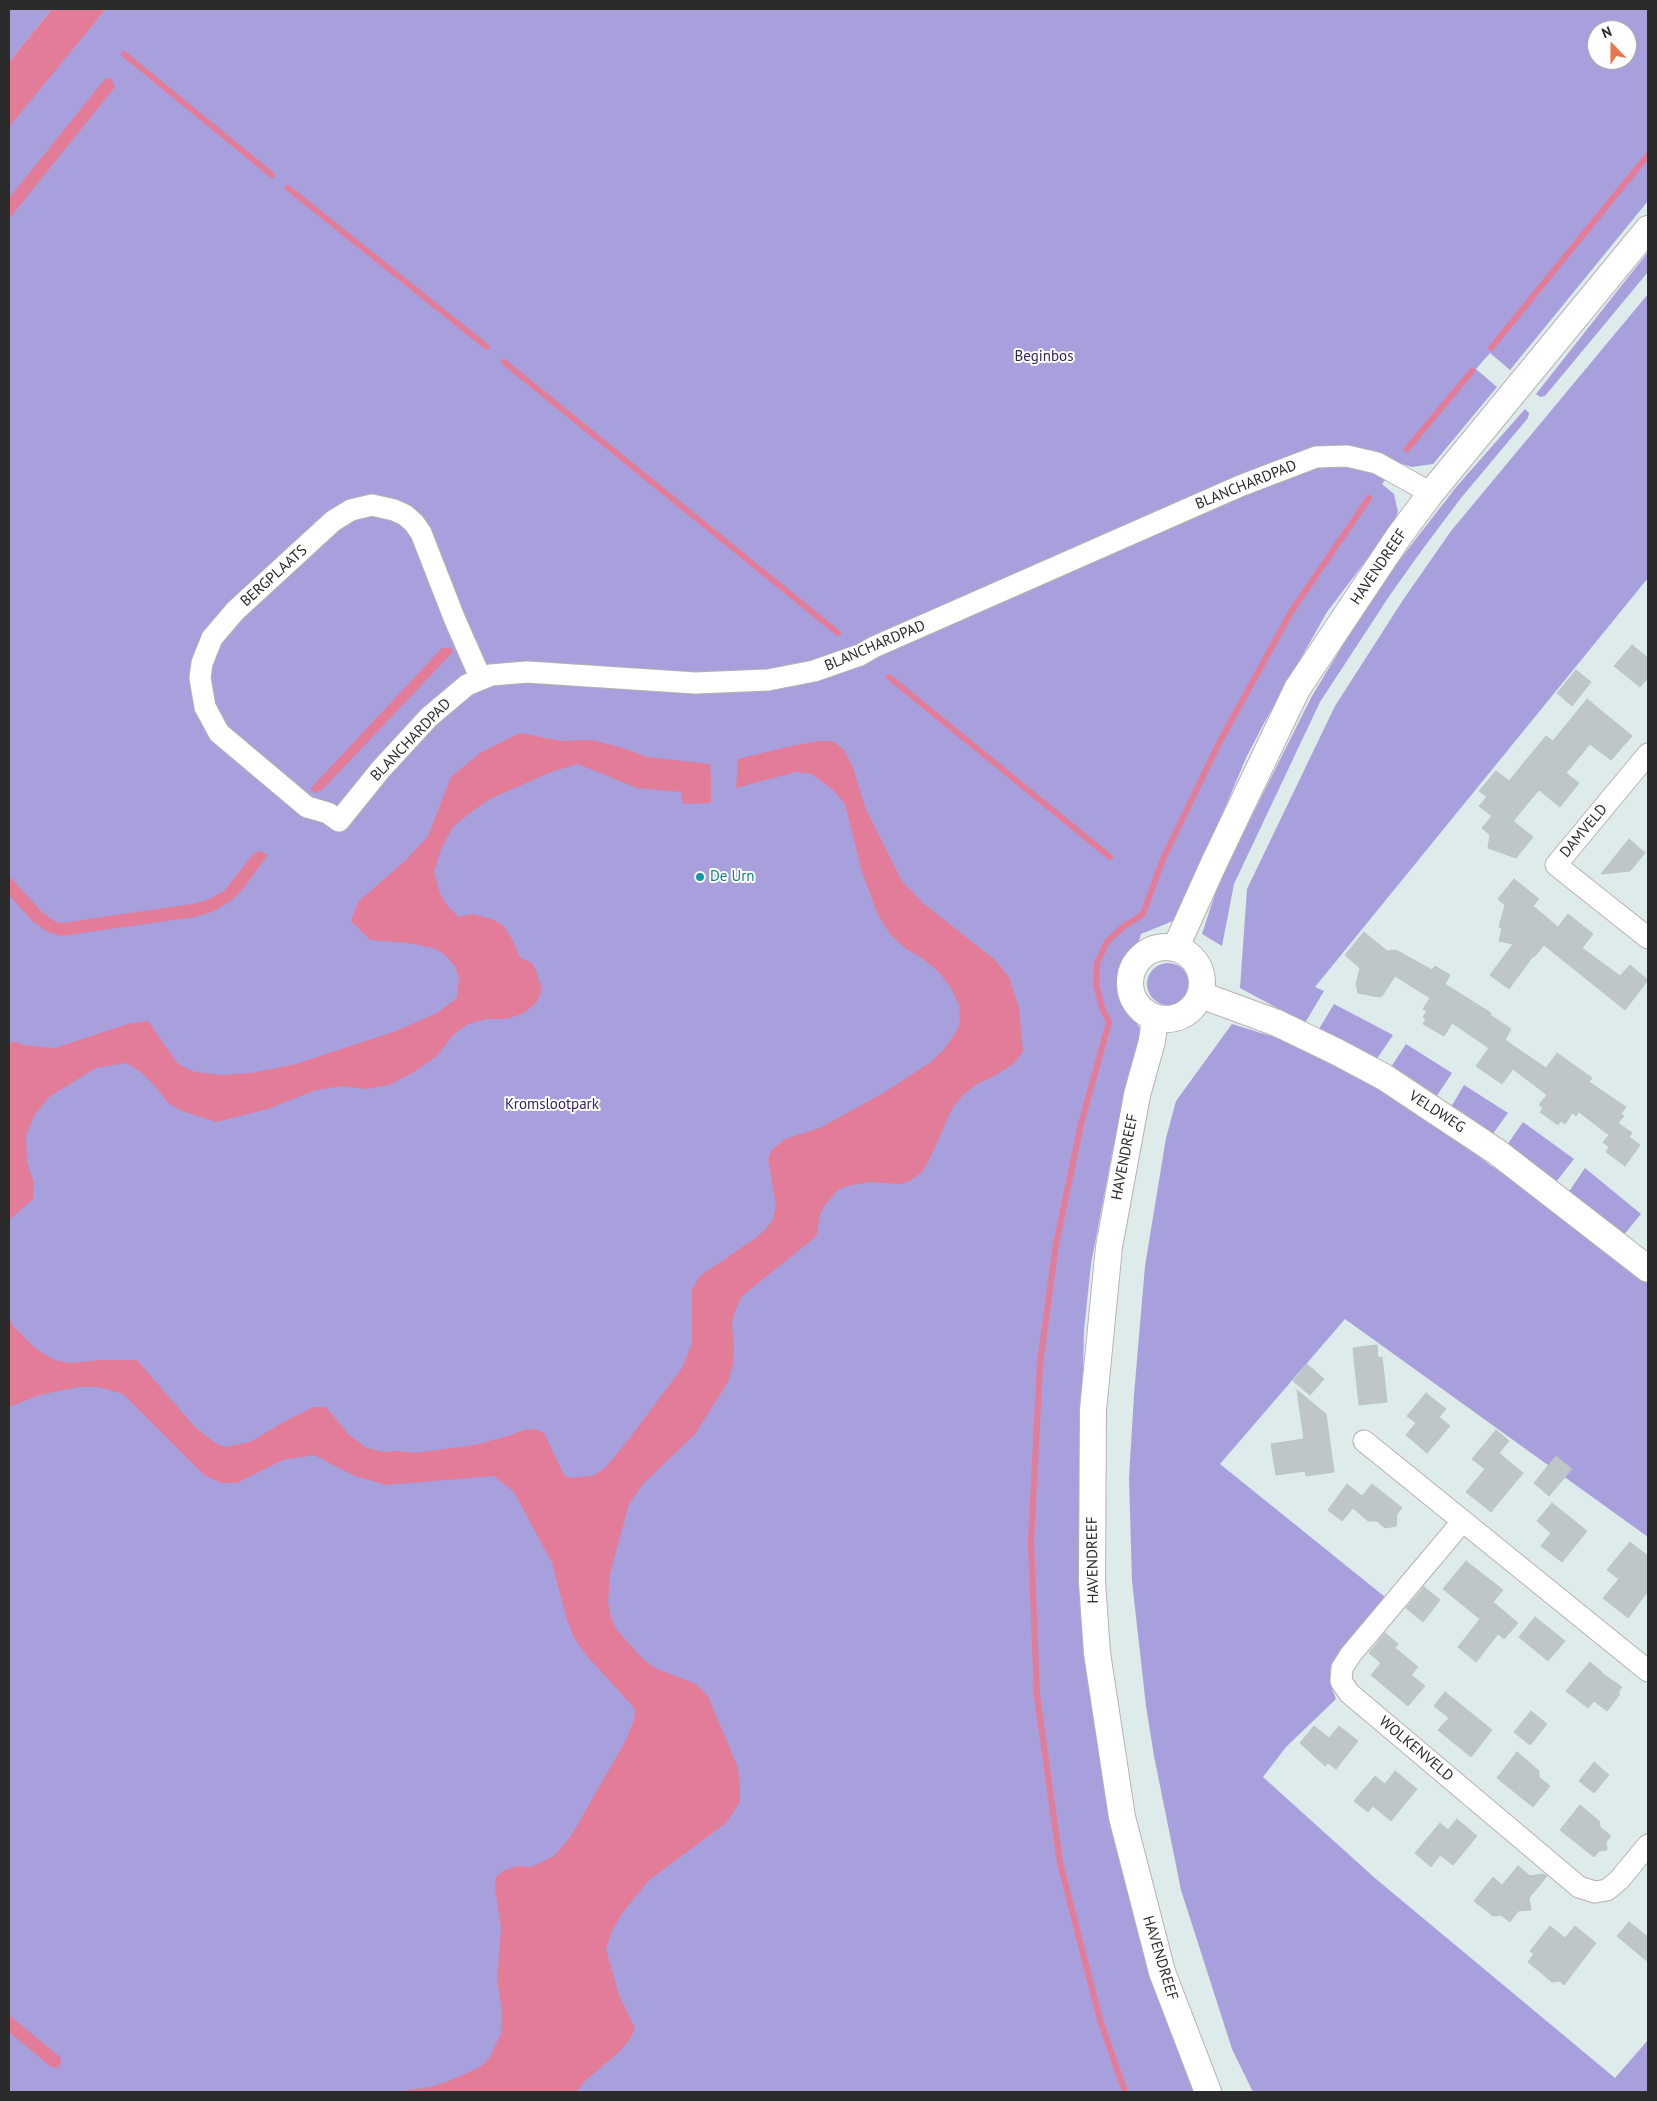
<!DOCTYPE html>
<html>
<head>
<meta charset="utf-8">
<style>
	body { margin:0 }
	#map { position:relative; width:1657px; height:2101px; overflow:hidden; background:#deebeb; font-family:"PT Sans",sans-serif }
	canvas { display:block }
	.frame { position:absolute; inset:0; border:10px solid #2b2b2b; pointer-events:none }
	.north { position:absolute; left:1587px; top:20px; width:50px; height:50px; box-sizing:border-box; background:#fff; border:1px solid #aaa; border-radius:50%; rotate:338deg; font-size:14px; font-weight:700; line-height:20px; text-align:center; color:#2b2b2b }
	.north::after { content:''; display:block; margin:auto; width:18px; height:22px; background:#e8774f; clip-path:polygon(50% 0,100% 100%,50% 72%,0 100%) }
</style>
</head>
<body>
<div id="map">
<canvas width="1657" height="2101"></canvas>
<div class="frame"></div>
<div class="north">N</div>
</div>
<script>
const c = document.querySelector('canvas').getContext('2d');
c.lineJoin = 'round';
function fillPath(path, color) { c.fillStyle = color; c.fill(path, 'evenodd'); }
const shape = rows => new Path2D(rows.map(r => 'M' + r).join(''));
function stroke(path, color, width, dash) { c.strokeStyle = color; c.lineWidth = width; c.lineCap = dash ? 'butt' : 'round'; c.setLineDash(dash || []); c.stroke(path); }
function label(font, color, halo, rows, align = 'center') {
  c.font = font + ' "PT Sans",sans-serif'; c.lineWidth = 4; c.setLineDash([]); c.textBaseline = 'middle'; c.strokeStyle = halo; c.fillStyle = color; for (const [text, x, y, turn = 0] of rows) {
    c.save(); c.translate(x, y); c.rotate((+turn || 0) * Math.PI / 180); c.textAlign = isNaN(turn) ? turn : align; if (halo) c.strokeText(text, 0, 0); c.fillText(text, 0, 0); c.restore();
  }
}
fillPath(shape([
	[9,9,52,9,9,62],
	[106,9,1648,9,1648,201,1510,370,1490,353,1476,369,1497,387,1433,464,1412,467,1399,463,1382,484,1394,494,1398,512,1392,526,1327,612,1263,725,1246,758,1187,898,1173,921,1141,934,1121,997,1142,1032,1112,1153,1091,1264,1084,1330,1080,1481,1087,1619,1195,2092,9,2092,9,124],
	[1597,30,1627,30,1627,60,1597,60],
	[1648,252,1648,272,1545,396,1540,397,1536,394],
	[1648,294,1648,578,1315,987,1324,991,1305,1023,1240,988,1247,889,1335,706,1403,600,1451,531],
	[1525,409,1529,413,1528,418,1461,498,1422,550,1390,595,1320,702,1234,884,1222,946,1202,934,1220,879,1312,696,1349,635,1391,571,1457,486],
	'1147 984a21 21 0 1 1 42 0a21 21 0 1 1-42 0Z',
	[1334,1004,1393,1035,1376,1060,1319,1029],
	[1232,1024,1290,1042,1415,1109,1490,1165,1547,1203,1648,1282,1648,1537,1345,1319,1220,1464,1385,1597,1330,1669,1331,1686,1336,1699,1286,1747,1263,1777,1376,1879,1615,2078,1648,2040,1648,2092,1253,2092,1232,2049,1181,1890,1154,1756,1146,1706,1132,1581,1129,1478,1134,1395,1145,1266,1166,1138,1176,1101],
	[1406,1044,1452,1073,1436,1097,1391,1067],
	[1464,1085,1508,1113,1492,1135,1451,1107],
	[1523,1122,1574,1159,1556,1182,1507,1145],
	[1585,1168,1641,1214,1623,1236,1568,1193]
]), '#a7a0dc');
fillPath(shape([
	[52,9,106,9,9,127,9,62],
	[111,78,115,87,9,219,9,198,105,79],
	[442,648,451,648,453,652,323,789,316,793,313,792,311,788],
	[520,733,562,741,592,740,623,748,647,757,710,764,711,776,711,803,683,804,681,792,637,788,578,764,551,772,490,799,470,813,453,827,441,849,434,872,440,894,449,908,459,917,473,914,491,919,503,925,513,941,520,958,532,963,536,971,542,989,537,1002,524,1013,507,1019,487,1019,468,1024,453,1035,437,1056,414,1072,389,1085,367,1089,341,1086,313,1091,268,1109,217,1122,182,1111,168,1103,156,1087,141,1072,126,1063,96,1068,49,1097,34,1116,26,1136,27,1162,34,1183,33,1199,9,1220,9,1046,12,1041,24,1045,55,1048,131,1023,148,1021,178,1064,195,1072,222,1075,251,1073,296,1064,396,1031,437,1013,457,998,459,978,455,966,444,954,433,948,409,943,370,940,351,921,358,902,406,860,428,836,451,777,480,753],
	[819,741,833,741,844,750,853,768,865,807,902,881,923,903,994,959,1009,977,1019,1008,1023,1052,1013,1064,996,1075,977,1084,963,1095,952,1109,929,1160,922,1172,910,1181,900,1184,870,1182,852,1185,839,1189,824,1206,820,1215,817,1234,813,1239,742,1296,735,1311,732,1324,734,1345,733,1365,728,1382,695,1434,643,1484,629,1504,610,1574,608,1603,611,1617,616,1629,641,1657,655,1668,696,1684,708,1696,738,1768,740,1788,740,1802,726,1823,648,1881,621,1915,612,1931,606,1949,619,1995,635,2029,630,2039,618,2053,586,2080,576,2092,392,2092,430,2087,449,2081,480,2067,490,2057,501,2033,502,2011,497,1980,501,1928,495,1888,496,1877,503,1871,517,1866,531,1867,554,1856,571,1836,626,1740,634,1720,635,1709,587,1656,574,1638,567,1620,552,1563,514,1492,494,1476,386,1485,355,1476,314,1455,283,1460,237,1483,221,1483,204,1475,123,1394,99,1387,78,1387,40,1395,9,1407,9,1316,12,1325,35,1348,54,1360,71,1363,101,1360,137,1360,194,1426,215,1443,225,1447,250,1442,289,1419,314,1407,326,1407,348,1434,367,1448,383,1452,397,1451,415,1453,475,1445,508,1436,524,1430,535,1429,544,1433,564,1475,571,1478,593,1476,606,1467,629,1439,682,1368,692,1343,692,1289,700,1276,757,1237,766,1229,773,1219,776,1205,768,1160,771,1151,785,1139,820,1128,885,1092,931,1062,944,1049,957,1031,960,1020,959,1005,951,988,938,971,923,959,905,948,890,934,878,915,862,872,845,804,833,790,812,774,796,772,736,788,738,759,791,746],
	[260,851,268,855,242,890,231,901,212,912,195,917,61,936,48,932,32,921,9,895,9,876,41,911,54,921,62,923,192,904,207,900,224,891,254,853],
	[9,2015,60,2057,61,2063,58,2068,51,2067,9,2032]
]), '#e37c99');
stroke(shape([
	[124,54,272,175],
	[288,188,487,347],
	[1491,348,1648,155],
	[504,362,838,633],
	[1407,449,1472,371],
	[889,677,1110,857],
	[1125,2092,1100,2020,1060,1863,1037,1696,1031,1542,1040,1363,1056,1244,1081,1124,1109,1022,1102,1008,1096,984,1097,963,1107,942,1123,927,1143,914,1163,859,1219,743,1291,612,1369,498]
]), '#e37c99', 6);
const building = shape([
	[1632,645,1648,658,1648,678,1640,687,1614,666,1632,645],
	[1576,670,1591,682,1572,706,1557,693,1576,670],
	[1587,699,1632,736,1611,760,1590,744,1566,773,1579,783,1560,807,1539,790,1513,821,1533,837,1516,858,1488,848,1490,835,1482,828,1492,816,1479,806,1487,797,1479,791,1496,771,1509,781,1546,736,1553,741,1587,699],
	[1629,839,1645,853,1630,871,1601,874,1629,839],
	[1514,879,1539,899,1533,906,1558,927,1568,914,1593,934,1582,948,1620,976,1630,965,1648,980,1625,1010,1544,945,1534,957,1533,956,1509,989,1490,975,1513,944,1499,941,1502,928,1499,927,1505,905,1498,899,1514,879],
	[1364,932,1387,951,1396,950,1432,970,1435,966,1450,975,1445,984,1491,1013,1490,1015,1511,1029,1505,1040,1546,1068,1557,1053,1592,1078,1589,1082,1626,1107,1621,1114,1624,1116,1618,1123,1632,1133,1629,1137,1640,1145,1625,1166,1606,1152,1609,1147,1603,1142,1609,1135,1579,1112,1576,1116,1572,1113,1565,1124,1561,1121,1558,1125,1540,1112,1543,1108,1539,1105,1547,1095,1513,1069,1502,1084,1476,1066,1489,1048,1452,1023,1444,1036,1423,1024,1426,1019,1423,1017,1427,1011,1423,1009,1430,998,1395,976,1382,996,1378,997,1358,993,1356,984,1360,968,1345,955,1364,932],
	[1377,1345,1378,1358,1382,1357,1387,1402,1359,1405,1353,1348,1377,1345],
	[1307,1364,1324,1379,1310,1395,1293,1381,1307,1364],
	[1297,1390,1326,1414,1334,1472,1306,1476,1305,1471,1276,1475,1271,1444,1304,1439,1297,1390],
	[1426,1393,1446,1409,1439,1417,1450,1426,1427,1453,1406,1435,1416,1423,1407,1416,1426,1393],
	[1496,1430,1509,1441,1499,1453,1523,1473,1491,1512,1466,1492,1485,1469,1472,1459,1496,1430],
	[1556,1456,1572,1469,1549,1496,1534,1483,1556,1456],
	[1347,1484,1362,1496,1372,1484,1391,1499,1402,1508,1397,1514,1396,1526,1385,1528,1377,1521,1368,1521,1353,1508,1342,1521,1328,1510,1347,1484],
	[1552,1503,1587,1531,1562,1562,1541,1546,1551,1533,1537,1521,1552,1503],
	[1630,1542,1648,1556,1648,1591,1628,1618,1603,1598,1619,1579,1607,1570,1630,1542],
	[1466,1561,1503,1590,1493,1602,1518,1623,1504,1639,1498,1634,1476,1662,1458,1647,1480,1619,1443,1589,1466,1561],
	[1424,1587,1440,1600,1423,1622,1406,1608,1424,1587],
	[1535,1617,1565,1641,1548,1661,1519,1637,1535,1617],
	[1385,1633,1398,1644,1395,1648,1418,1667,1411,1675,1425,1686,1408,1706,1371,1675,1381,1663,1369,1653,1385,1633],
	[1590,1662,1602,1672,1603,1674,1622,1687,1618,1693,1620,1694,1607,1711,1594,1701,1588,1708,1566,1691,1590,1662],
	[1445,1692,1492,1730,1471,1757,1438,1730,1449,1718,1434,1706,1445,1692],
	[1531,1711,1547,1724,1530,1745,1514,1732,1531,1711],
	[1314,1726,1329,1738,1339,1726,1358,1741,1336,1769,1328,1763,1325,1766,1300,1743,1314,1726],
	[1517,1752,1539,1771,1539,1777,1550,1786,1533,1807,1497,1778,1517,1752],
	[1594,1762,1609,1775,1594,1793,1579,1781,1594,1762],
	[1395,1771,1417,1789,1391,1821,1373,1806,1368,1812,1354,1801,1375,1776,1385,1784,1395,1771],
	[1580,1805,1599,1821,1600,1827,1611,1836,1606,1842,1607,1850,1599,1851,1594,1857,1560,1830,1580,1805],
	[1457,1819,1477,1836,1453,1865,1440,1855,1431,1867,1415,1853,1440,1823,1448,1830,1457,1819],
	[1518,1866,1530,1876,1544,1874,1547,1876,1529,1898,1531,1910,1518,1911,1510,1922,1501,1915,1493,1916,1474,1901,1493,1877,1502,1885,1518,1866],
	[1629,1922,1648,1937,1648,1962,1617,1936,1629,1922],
	[1550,1926,1565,1938,1575,1926,1596,1943,1564,1985,1560,1981,1552,1982,1528,1962,1534,1954,1530,1951,1550,1926]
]);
fillPath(building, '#bec6c7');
stroke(building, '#b8c5c6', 1);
const minor = shape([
	[481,679,455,620,421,533,414,523,405,515,394,510,372,505,351,510,333,521,235,611,212,638,202,663,200,678,205,707,219,733,307,807,328,813,339,821,381,769,429,717,467,685,491,675,527,672,695,683,768,680,814,671,860,655,874,647,1240,486,1316,457,1347,456,1377,463,1431,493],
	[1648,754,1556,865,1648,938],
	[1364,1441,1648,1671],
	[1462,1522,1351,1654,1342,1668,1341,1681,1349,1693,1579,1887,1595,1892,1607,1890,1619,1880,1648,1845]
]);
const tertiary = shape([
	'1130 983a36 36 0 1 1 72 0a36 36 0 1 1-72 0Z',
	[1176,947,1214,863,1297,689,1399,536,1431,493,1648,229],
	[1201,995,1277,1023,1337,1052,1384,1077,1497,1152,1648,1269],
	[1155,1018,1152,1041,1137,1095,1109,1247,1093,1410,1092,1582,1097,1653,1122,1817,1162,1972,1208,2092]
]);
stroke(minor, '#bab1af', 23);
stroke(tertiary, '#bab1af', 28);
stroke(minor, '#fff', 21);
stroke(tertiary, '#fff', 26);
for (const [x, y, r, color] of [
	[700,877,5,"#0f9aa8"]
]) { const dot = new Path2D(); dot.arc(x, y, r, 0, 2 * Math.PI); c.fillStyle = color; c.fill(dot); stroke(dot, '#fff', 2); }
label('15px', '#312261', '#fff', [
	["Beginbos",1044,357],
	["Kromslootpark",552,1105]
]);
label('15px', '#2b2b2b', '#fff', [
	["BLANCHARDPAD",1246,485,-22],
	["HAVENDREEF",1379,567,-56],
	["BERGPLAATS",274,576,-42],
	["BLANCHARDPAD",875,646,-23],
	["BLANCHARDPAD",411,740,-46],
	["DAMVELD",1584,831,-50],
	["VELDWEG",1437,1112,33],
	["HAVENDREEF",1125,1157,-79],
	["HAVENDREEF",1093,1560,-91],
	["WOLKENVELD",1416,1749,40],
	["HAVENDREEF",1160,1958,73]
]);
label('15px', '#0d838f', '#fff', [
	["De Urn",710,877]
], 'left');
</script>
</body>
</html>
